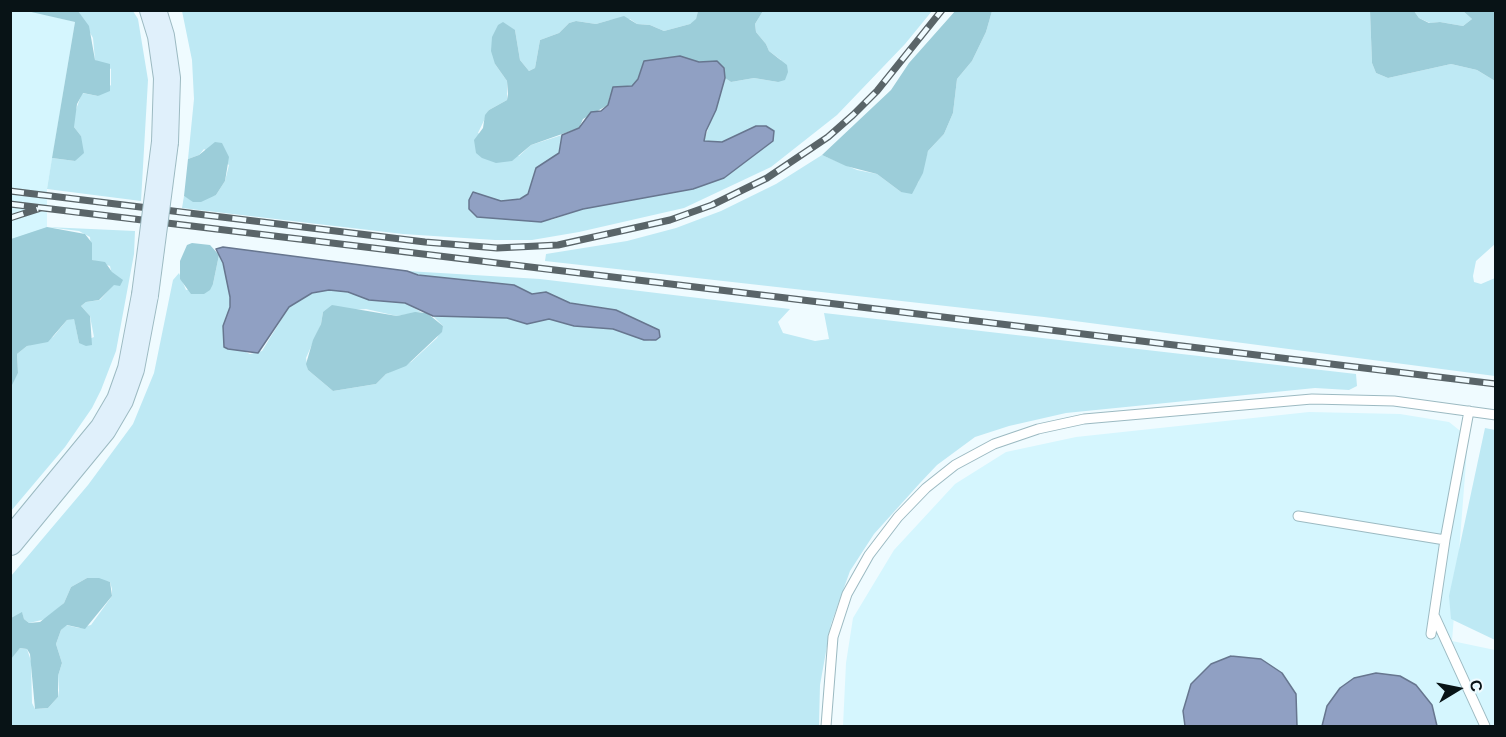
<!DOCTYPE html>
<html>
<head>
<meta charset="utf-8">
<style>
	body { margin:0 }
	#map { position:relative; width:1506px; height:737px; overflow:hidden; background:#effbff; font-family:Arial,sans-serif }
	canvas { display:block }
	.frame { position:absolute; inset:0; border:12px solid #081316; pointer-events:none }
	.north { position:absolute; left:1428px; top:659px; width:60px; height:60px; -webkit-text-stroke:4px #effbff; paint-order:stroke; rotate:80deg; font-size:16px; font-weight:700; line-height:24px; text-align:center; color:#081316 }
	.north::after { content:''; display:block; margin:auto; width:21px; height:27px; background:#081316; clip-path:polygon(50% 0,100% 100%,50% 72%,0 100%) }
</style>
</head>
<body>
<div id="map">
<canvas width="1506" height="737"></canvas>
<div class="frame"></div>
<div class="north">С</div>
</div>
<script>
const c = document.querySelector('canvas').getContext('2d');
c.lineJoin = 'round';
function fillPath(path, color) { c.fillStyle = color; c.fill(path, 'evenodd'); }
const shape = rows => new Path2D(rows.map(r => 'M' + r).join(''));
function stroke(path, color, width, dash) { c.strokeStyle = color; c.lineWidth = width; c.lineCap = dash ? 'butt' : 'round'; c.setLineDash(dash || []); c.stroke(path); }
fillPath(shape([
	[27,10,75,22,47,189,47,227,39,251,11,295,11,11],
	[1309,412,1400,414,1449,422,1468,437,1452,641,1495,650,1495,726,843,726,846,663,853,618,894,550,955,484,1006,452,1076,437]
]), '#d5f6fe');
fillPath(shape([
	[78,11,133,11,138,19,148,80,141,201,47,189,52,158,75,161,81,136,74,127,74,115,82,93,98,96,111,85,111,69,95,60,93,38],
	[182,11,698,11,696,20,690,24,664,31,650,25,637,24,630,19,610,20,596,24,576,21,569,23,559,33,540,40,535,68,529,71,520,60,515,30,495,64,507,81,507,100,489,110,478,133,519,156,531,145,562,135,559,153,536,168,528,194,520,199,501,201,473,192,551,220,583,209,693,189,724,178,773,141,774,131,756,127,722,142,704,141,725,78,731,82,754,78,778,82,781,60,769,51,766,44,756,32,755,24,763,11,932,11,905,44,837,115,771,167,684,208,579,232,532,240,495,240,403,234,182,208,184,196,193,201,216,195,225,181,229,165,204,149,199,155,188,159,194,99,192,60],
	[992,11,1370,11,1372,63,1376,73,1388,78,1451,64,1477,70,1495,81,1495,244,1476,261,1473,276,1474,282,1481,284,1495,278,1495,376,1044,317,545,261,546,254,627,241,676,228,721,211,776,184,822,155,857,170,877,174,901,192,918,183,928,151,944,134,953,113,957,79,972,61,986,32],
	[1414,11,1463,11,1472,19,1463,26,1440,22,1430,23,1419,18],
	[47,227,135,231,134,254,116,351,101,390,92,408,65,447,11,511,10,387,18,373,17,354,27,346,53,337,67,320,74,318,79,343,94,337,90,316,81,306,86,302,100,300,114,284,110,266,92,260,90,237,79,231],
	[219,255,223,263,230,297,230,307,223,326,224,347,228,349,237,348,250,354,262,351,289,307,312,293,329,290,348,292,369,300,405,303,421,312,397,316,366,309,323,312,321,324,306,358,308,370,333,391,376,384,386,374,411,362,437,338,443,326,433,316,507,318,527,324,549,319,574,326,613,329,650,341,659,330,616,310,570,303,546,292,532,294,514,285,418,275,407,271,540,279,790,309,778,322,783,333,815,341,829,339,824,313,1356,374,1357,386,1349,390,1315,388,1066,413,1009,426,975,437,937,465,920,483,874,534,850,571,831,624,820,685,819,725,11,726,10,659,20,648,27,649,31,661,32,703,35,709,48,708,58,697,59,690,58,676,62,663,56,644,61,630,66,625,79,628,91,625,112,596,112,589,110,582,87,578,71,587,64,603,46,619,29,623,24,619,22,613,11,618,11,576,88,485,133,424,154,373,173,280,179,273,186,290,213,284],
	[1485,428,1495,430,1495,640,1451,619,1449,596]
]), '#bee9f4');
fillPath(shape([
	[956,10,992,11,986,32,972,61,957,79,953,113,944,134,928,151,923,173,912,194,901,192,877,174,846,166,822,155,891,90,909,63],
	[27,11,78,11,89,26,95,60,110,64,110,91,98,96,83,93,77,104,74,127,81,136,84,153,75,161,52,158,75,22],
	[698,11,763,11,755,24,756,32,766,44,769,51,787,65,788,72,785,80,778,82,754,78,731,82,725,78,724,68,717,61,698,62,680,56,644,61,638,79,632,86,622,86,610,96,608,105,583,119,579,128,531,145,512,161,496,163,482,158,476,153,474,140,483,128,485,115,489,110,507,100,508,94,507,81,495,64,491,51,492,37,498,25,503,22,515,30,520,60,529,71,535,68,540,40,559,33,569,23,576,21,596,24,624,16,637,24,650,25,664,31,690,24,696,19],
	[1370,11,1414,11,1419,18,1429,23,1440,22,1463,26,1472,19,1463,11,1495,11,1495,81,1477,70,1451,64,1388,78,1376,73,1372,63],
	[215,142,222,143,229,157,225,181,216,195,201,202,193,202,184,196,188,159,199,155],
	[47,227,85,234,92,243,92,260,105,262,112,272,123,280,120,286,114,285,99,300,86,302,81,306,90,316,92,345,86,346,79,343,74,319,67,320,48,342,27,346,17,354,18,373,11,387,11,239],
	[192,243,210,245,219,255,213,284,210,290,204,294,191,294,180,279,180,261,187,245],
	[332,305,397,316,415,312,427,313,443,326,442,332,406,366,386,374,376,384,333,391,308,370,306,364,313,340,321,324,323,312],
	[87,578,99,578,110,582,112,596,85,629,67,625,61,630,56,644,62,663,58,676,58,697,48,708,35,709,30,654,27,649,20,648,11,659,11,618,22,612,24,619,29,623,40,622,64,603,71,587]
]), '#9ccdd9');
const water = shape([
	[680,56,699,62,717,61,724,68,725,78,716,110,706,131,704,141,722,142,756,126,766,126,774,131,773,141,724,178,693,189,583,209,541,222,477,217,469,209,469,200,473,192,501,201,520,199,528,194,536,168,559,153,562,135,579,128,591,112,601,111,608,105,613,87,632,86,638,79,644,61,680,56],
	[223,247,407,271,418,275,514,285,532,294,546,292,570,303,616,310,659,330,660,337,656,340,644,340,613,329,574,326,549,319,527,324,507,318,433,316,405,303,369,300,348,292,329,290,312,293,289,307,258,353,228,349,224,347,223,326,230,307,230,297,223,263,216,249,223,247],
	[1231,656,1261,659,1282,673,1296,694,1297,726,1185,726,1183,711,1191,684,1211,664,1231,656],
	[1376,673,1400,676,1416,685,1432,705,1437,726,1322,726,1327,706,1340,688,1354,678,1376,673]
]);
fillPath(water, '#90a0c3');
stroke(water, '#67768f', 1.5);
const lane = shape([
	[1298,516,1445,540],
	[1435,617,1485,726],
	[1431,634,1445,540,1469,411],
	[826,726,833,637,847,594,869,555,898,517,926,488,955,465,994,444,1038,429,1084,419,1312,399,1394,401,1496,415]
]);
const secondary = shape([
	[153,10,161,36,167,78,165,142],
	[10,542,103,429,120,400,131,369,145,295]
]);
stroke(lane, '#9cbac2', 11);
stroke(secondary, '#9cbac2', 28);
stroke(lane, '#fff', 9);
stroke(secondary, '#e0f0fb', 26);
const rail = shape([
	[10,191,425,242,497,248,558,245,670,220,712,205,767,178,828,137,853,115,877,91,942,10],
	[10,204,1496,384],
	[10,218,38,209]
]);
stroke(rail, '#5a6569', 7);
stroke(rail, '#effbff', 4.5, [14]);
const secondaryBridge = shape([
	[145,295,165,142]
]);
stroke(secondaryBridge, '#9cbac2', 28, []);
stroke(secondaryBridge, '#e0f0fb', 26);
</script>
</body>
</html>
